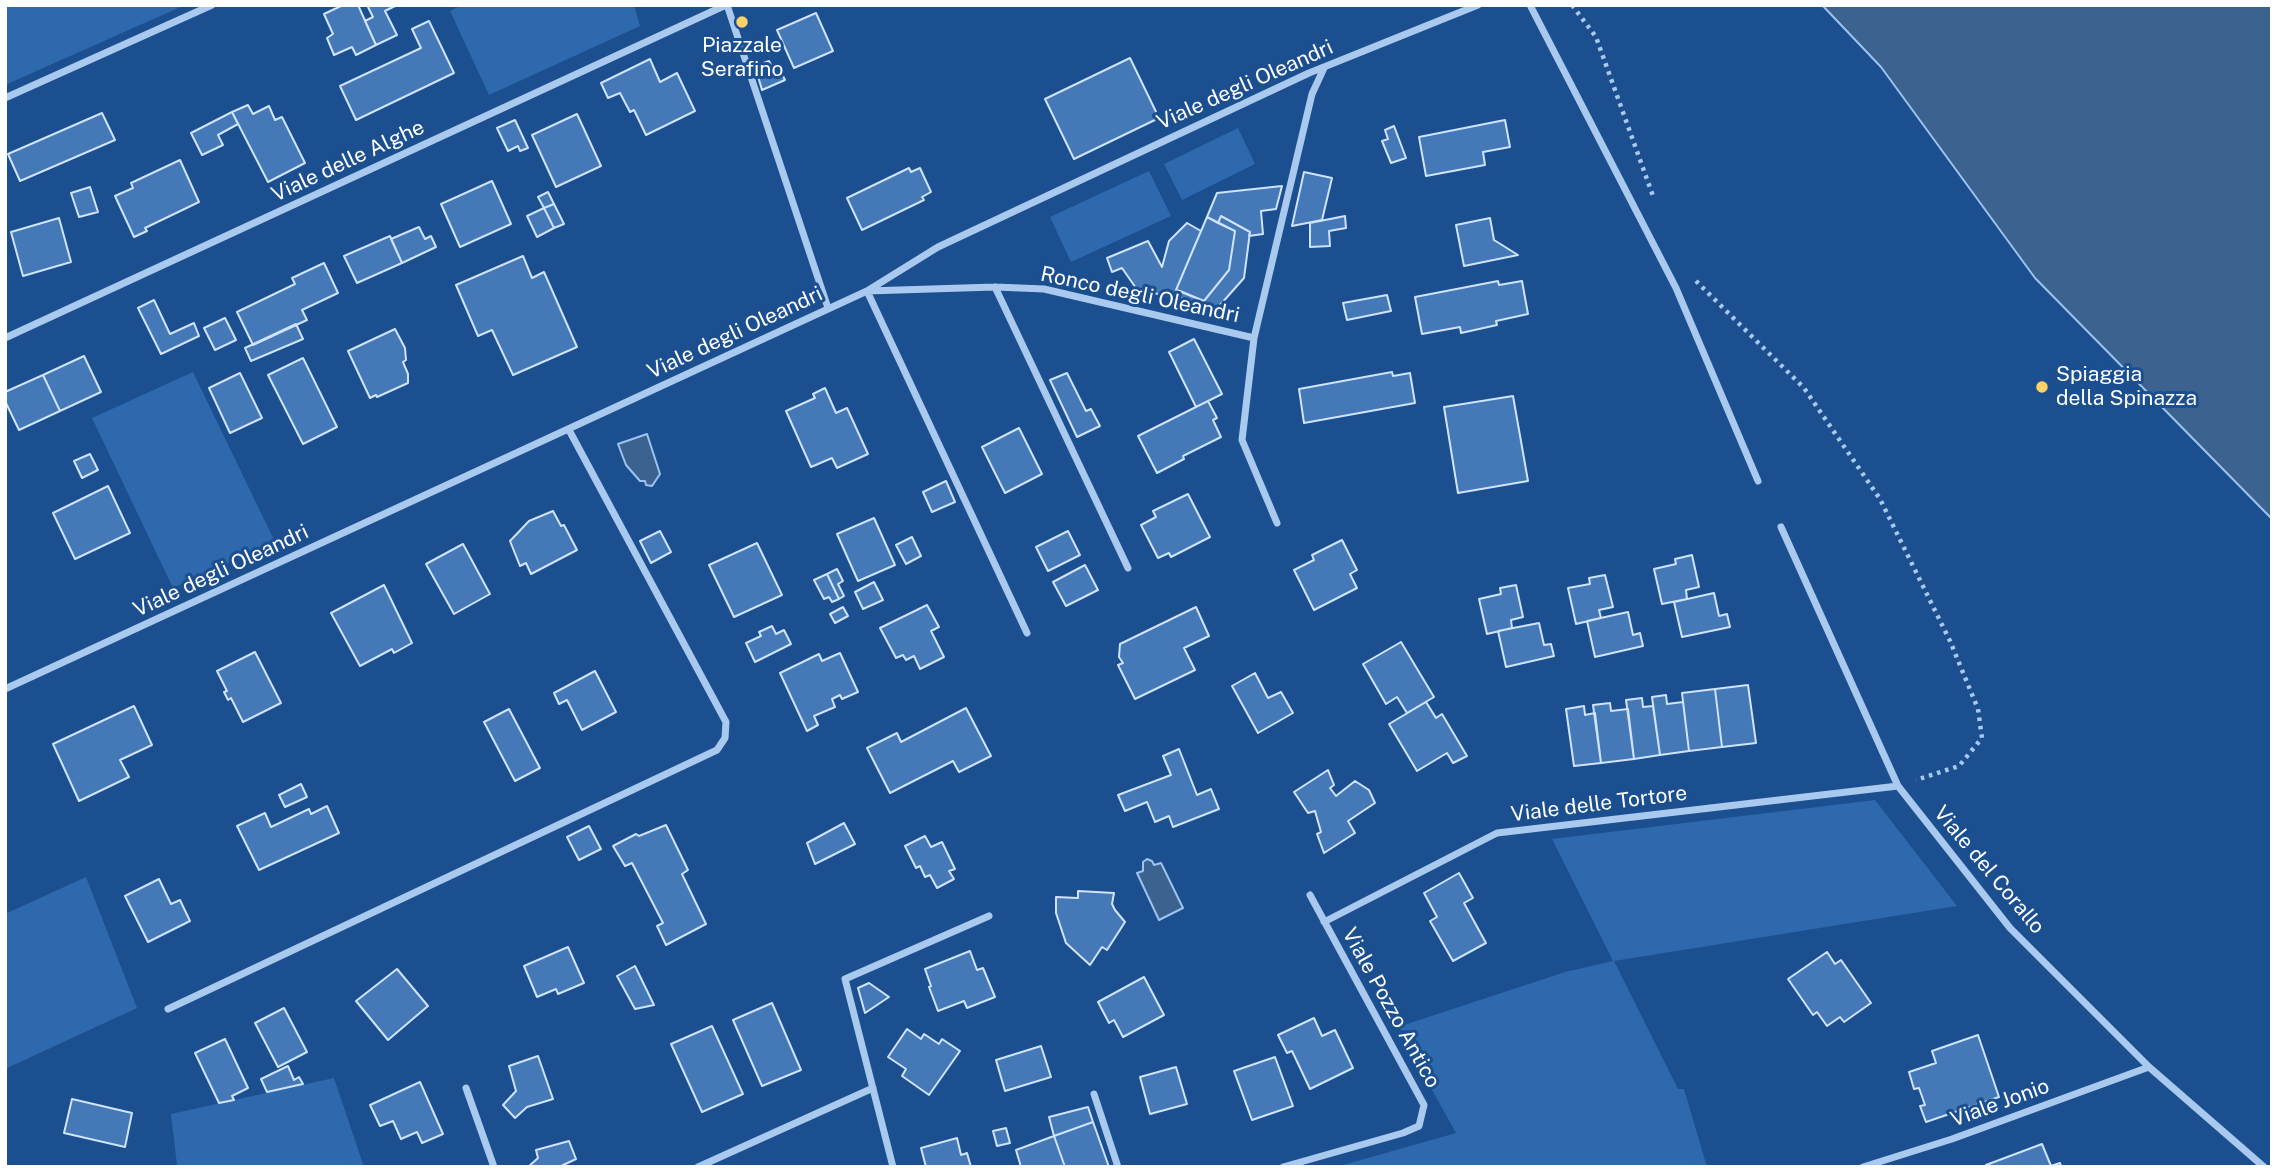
<!DOCTYPE html>
<html>
<head>
<meta charset="utf-8">
<style>
	body { margin:0 }
	#map { position:relative; width:2277px; height:1172px; overflow:hidden; background:#1b4f8f; font-family:"Public Sans",sans-serif }
	canvas { display:block }
	.frame { position:absolute; inset:0; border:7px solid #fff; pointer-events:none }
</style>
</head>
<body>
<div id="map">
<canvas width="2277" height="1172"></canvas>
<div class="frame"></div>
</div>
<script>
const c = document.querySelector('canvas').getContext('2d');
c.lineJoin = 'round';
function fillPath(path, color) { c.fillStyle = color; c.fill(path, 'evenodd'); }
const shape = rows => new Path2D(rows.map(r => 'M' + r).join(''));
function stroke(path, color, width, dash) { c.strokeStyle = color; c.lineWidth = width; c.lineCap = dash ? 'butt' : 'round'; c.setLineDash(dash || []); c.stroke(path); }
function label(font, color, halo, rows, align = 'center') {
  c.font = font + ' "Public Sans",sans-serif'; c.lineWidth = 6; c.setLineDash([]); c.textBaseline = 'middle'; c.strokeStyle = halo; c.fillStyle = color; for (const [text, x, y, turn = 0] of rows) {
    c.save(); c.translate(x, y); c.rotate((+turn || 0) * Math.PI / 180); c.textAlign = isNaN(turn) ? turn : align; if (halo) c.strokeText(text, 0, 0); c.fillText(text, 0, 0); c.restore();
  }
}
fillPath(shape([
	[5,5,185,5,5,85],
	[462,5,634,5,640,26,489,95,450,11],
	[1238,128,1255,164,1182,200,1164,164],
	[1149,171,1171,216,1071,262,1050,217],
	[193,372,275,542,173,588,92,418],
	[1875,800,1957,906,1614,961,1678,1089,1684,1089,1707,1167,1336,1167,1456,1133,1415,1059,1420,1047,1412,1031,1400,1030,1398,1027,1565,972,1613,961,1552,839],
	[86,877,137,1008,5,1069,5,914],
	[334,1078,364,1167,175,1167,177,1165,171,1114]
]), '#2e69ad');
const water = shape([
	[1822,5,2272,5,2272,519,2035,278,1881,67,1822,5],
	[647,434,660,474,652,486,646,485,645,481,640,481,626,465,618,444,647,434],
	[1147,859,1152,861,1154,865,1161,863,1183,908,1159,920,1137,873,1143,871,1143,862,1147,859]
]);
fillPath(water, '#3c6290');
stroke(water, '#9cc4f0', 2);
const building = shape([
	[343,5,358,5,376,45,356,55,352,47,334,55,327,38,333,34,324,14,343,5],
	[367,5,397,5,385,11,397,35,376,45,365,21,373,17,367,5],
	[816,13,833,51,794,68,777,30,816,13],
	[429,21,454,73,356,120,340,86,421,48,412,29,429,21],
	[1130,58,1159,118,1074,159,1045,99,1130,58],
	[650,59,660,82,677,73,695,111,646,135,634,110,630,112,620,93,608,98,601,83,650,59],
	[769,61,775,73,781,72,785,80,762,90,755,66,769,61],
	[248,105,253,114,269,106,275,120,282,117,305,163,268,182,232,112,248,105],
	[232,112,238,124,218,135,223,145,202,155,191,133,232,112],
	[102,113,115,140,20,181,8,154,102,113],
	[577,114,601,166,556,187,532,135,577,114],
	[515,120,528,148,520,151,518,146,508,151,497,128,515,120],
	[1505,120,1510,147,1483,152,1485,165,1426,176,1419,137,1505,120],
	[1394,126,1406,158,1391,163,1382,141,1388,139,1385,130,1394,126],
	[180,160,199,202,145,228,147,231,134,237,115,196,133,188,131,183,180,160],
	[909,168,911,172,920,168,931,192,922,197,924,200,862,230,847,198,909,168],
	[1304,172,1332,178,1322,220,1292,226,1304,172],
	[492,181,511,224,460,247,441,204,492,181],
	[1282,186,1276,209,1261,211,1263,234,1249,236,1250,232,1221,216,1218,223,1207,217,1217,193,1282,186],
	[90,187,98,212,79,217,71,193,90,187],
	[548,192,554,204,544,208,538,197,548,192],
	[554,204,564,224,554,228,544,208,554,204],
	[544,208,554,228,537,237,527,216,544,208],
	[1221,216,1250,232,1244,278,1213,313,1178,297,1180,291,1204,301,1229,270,1235,231,1218,223,1221,216],
	[1345,216,1346,228,1329,231,1330,246,1310,247,1310,223,1345,216],
	[1207,217,1235,231,1229,270,1204,301,1176,290,1207,217],
	[59,218,71,262,23,276,11,232,59,218],
	[1490,218,1494,240,1518,255,1464,266,1456,225,1490,218],
	[1187,223,1201,231,1176,290,1180,291,1178,297,1138,291,1122,268,1112,272,1107,258,1148,241,1162,267,1169,241,1187,223],
	[419,227,425,239,431,236,436,247,402,263,391,239,419,227],
	[390,236,402,263,357,283,344,256,390,236],
	[523,256,532,278,544,272,577,347,513,375,492,330,478,336,456,285,523,256],
	[324,263,338,293,302,310,307,320,253,345,237,312,295,284,292,278,324,263],
	[1498,281,1499,285,1522,281,1528,314,1496,321,1497,325,1461,333,1460,327,1422,334,1415,297,1498,281],
	[1387,295,1391,311,1347,320,1343,303,1387,295],
	[154,300,170,334,194,323,199,336,161,354,138,308,154,300],
	[225,318,236,340,215,350,204,328,225,318],
	[296,324,303,339,251,361,245,348,296,324],
	[395,329,405,348,406,360,403,362,408,374,408,383,377,397,376,395,370,398,348,351,395,329],
	[1194,339,1222,394,1196,407,1169,352,1194,339],
	[84,356,101,392,60,411,43,375,84,356],
	[303,358,337,427,303,444,268,375,303,358],
	[1392,372,1393,376,1410,373,1415,403,1304,423,1299,389,1392,372],
	[240,373,262,418,230,433,209,388,240,373],
	[1067,373,1086,411,1091,409,1100,426,1077,437,1050,380,1067,373],
	[43,375,60,411,19,430,5,401,5,392,43,375],
	[825,388,836,413,847,408,868,454,837,468,832,458,811,467,786,411,815,398,813,394,825,388],
	[1513,396,1528,481,1458,493,1444,407,1513,396],
	[1208,401,1217,418,1213,420,1221,437,1183,456,1184,459,1157,473,1138,436,1208,401],
	[1019,428,1042,474,1005,493,982,447,1019,428],
	[90,454,98,470,82,478,74,461,90,454],
	[946,481,955,502,932,512,923,492,946,481],
	[108,486,130,533,75,559,53,513,108,486],
	[1188,494,1210,537,1171,557,1169,553,1158,558,1141,525,1156,517,1153,511,1188,494],
	[553,511,561,526,564,525,577,550,531,574,526,563,520,566,510,541,529,521,553,511],
	[874,518,895,565,858,581,837,534,874,518],
	[660,531,671,552,651,563,640,541,660,531],
	[1068,531,1080,555,1048,571,1036,547,1068,531],
	[912,537,921,556,906,564,896,545,912,537],
	[1342,540,1357,570,1350,574,1357,588,1314,610,1294,570,1314,560,1312,555,1342,540],
	[757,543,782,595,734,617,709,565,757,543],
	[463,544,490,594,454,614,426,564,463,544],
	[1692,555,1699,587,1686,590,1687,599,1662,604,1654,569,1676,564,1675,559,1692,555],
	[1085,565,1098,590,1066,606,1053,582,1085,565],
	[837,569,843,581,838,584,844,596,839,599,827,574,837,569],
	[827,574,839,599,832,602,829,597,824,599,814,580,827,574],
	[1605,575,1613,607,1599,610,1601,618,1576,624,1568,588,1590,584,1589,578,1605,575],
	[874,582,883,600,863,609,855,592,874,582],
	[384,585,412,643,394,653,392,649,360,666,331,613,384,585],
	[1516,585,1523,617,1511,620,1512,628,1487,634,1479,599,1501,594,1500,588,1516,585],
	[1714,593,1719,616,1727,614,1730,627,1682,637,1674,602,1714,593],
	[927,605,939,627,931,631,944,657,920,669,914,656,906,660,903,655,896,658,880,628,927,605],
	[843,607,848,616,835,623,830,614,843,607],
	[1196,607,1209,636,1184,648,1195,670,1135,699,1118,665,1123,663,1119,657,1120,644,1196,607],
	[1628,612,1633,635,1640,633,1643,646,1595,657,1587,621,1628,612],
	[1539,623,1544,645,1551,644,1554,656,1506,667,1498,631,1539,623],
	[772,626,776,634,784,630,791,644,755,662,746,643,761,636,759,632,772,626],
	[1401,642,1434,697,1407,713,1397,697,1386,704,1363,664,1401,642],
	[255,652,281,703,243,722,231,698,228,700,224,692,227,691,217,671,255,652],
	[840,653,858,692,842,699,840,695,832,699,835,707,814,716,818,725,807,731,780,673,819,654,822,661,840,653],
	[595,671,616,712,582,730,567,700,559,704,554,693,595,671],
	[1255,673,1268,698,1281,692,1293,713,1258,733,1232,686,1255,673],
	[1748,685,1756,743,1722,747,1715,689,1748,685],
	[1715,689,1722,747,1689,751,1682,693,1715,689],
	[1666,695,1667,704,1683,702,1689,751,1660,755,1652,697,1666,695],
	[1642,698,1643,707,1653,706,1660,755,1634,759,1626,700,1642,698],
	[1426,702,1436,718,1442,714,1467,756,1453,763,1447,753,1417,771,1389,724,1426,702],
	[1610,703,1611,711,1628,709,1634,759,1601,763,1593,705,1610,703],
	[134,706,152,745,120,760,129,777,79,801,53,744,134,706],
	[1584,706,1585,715,1595,713,1601,763,1574,766,1566,709,1584,706],
	[966,708,991,756,959,772,953,761,890,793,867,748,897,733,901,742,966,708],
	[509,709,540,768,515,781,484,722,509,709],
	[1179,749,1197,795,1211,789,1219,809,1173,827,1169,816,1155,822,1147,802,1125,811,1118,795,1171,775,1163,756,1179,749],
	[1328,770,1334,785,1330,788,1336,796,1355,781,1369,790,1375,803,1348,821,1355,833,1324,853,1317,834,1321,832,1315,811,1308,813,1294,792,1328,770],
	[301,784,307,797,285,807,279,795,301,784],
	[327,806,339,833,259,870,237,826,265,813,271,827,309,809,311,814,327,806],
	[844,823,855,844,815,864,807,843,844,823],
	[666,825,688,870,682,874,706,924,666,945,657,926,663,923,632,863,625,866,613,846,636,834,639,836,666,825],
	[589,826,601,849,579,860,567,837,589,826],
	[925,836,931,847,942,842,955,869,949,871,954,879,937,888,930,875,925,877,920,866,916,868,905,846,925,836],
	[1459,873,1473,898,1464,903,1486,943,1453,961,1430,921,1437,917,1424,893,1459,873],
	[159,879,171,904,180,900,190,921,148,942,125,896,159,879],
	[1078,891,1114,893,1112,904,1115,910,1125,922,1107,950,1102,947,1090,965,1066,943,1056,913,1056,897,1078,898,1078,891],
	[568,947,584,983,558,994,556,989,537,997,524,966,568,947],
	[970,951,977,970,983,968,995,997,967,1008,964,1001,938,1011,929,987,931,986,925,969,970,951],
	[1827,952,1835,964,1841,960,1871,1003,1844,1022,1840,1017,1827,1026,1817,1012,1813,1015,1788,979,1827,952],
	[635,966,654,1005,635,1009,617,976,635,966],
	[397,969,428,1006,388,1040,356,1001,397,969],
	[1144,977,1164,1015,1123,1037,1114,1020,1109,1023,1098,1002,1144,977],
	[869,983,889,997,865,1013,858,988,869,983],
	[772,1003,801,1070,762,1086,733,1020,772,1003],
	[284,1008,307,1052,278,1067,255,1023,284,1008],
	[1314,1018,1322,1036,1335,1030,1353,1068,1310,1089,1292,1051,1287,1053,1278,1035,1314,1018],
	[712,1026,743,1094,702,1112,671,1044,712,1026],
	[907,1029,921,1039,924,1034,939,1044,942,1039,960,1051,929,1095,902,1076,906,1069,888,1057,907,1029],
	[1978,1035,1999,1097,1926,1122,1920,1106,1925,1105,1919,1088,1914,1089,1909,1072,1936,1063,1932,1051,1978,1035],
	[225,1039,248,1088,232,1096,234,1100,219,1103,195,1053,225,1039],
	[1041,1046,1051,1077,1005,1091,996,1060,1041,1046],
	[538,1056,553,1099,527,1107,515,1118,503,1105,516,1091,509,1066,538,1056],
	[1275,1057,1293,1106,1252,1120,1234,1071,1275,1057],
	[288,1066,294,1080,299,1077,303,1084,267,1092,261,1079,288,1066],
	[1176,1067,1187,1104,1150,1114,1140,1077,1176,1067],
	[420,1082,443,1134,422,1143,417,1132,401,1139,393,1121,380,1126,370,1105,420,1082],
	[72,1099,132,1113,125,1147,64,1133,72,1099],
	[1088,1107,1093,1122,1054,1136,1049,1117,1088,1107],
	[1093,1122,1109,1167,1065,1167,1054,1136,1093,1122],
	[1006,1128,1010,1143,997,1146,993,1131,1006,1128],
	[1054,1136,1065,1167,1021,1167,1016,1150,1054,1136],
	[957,1138,961,1155,967,1153,971,1167,926,1167,921,1148,957,1138],
	[569,1141,576,1159,559,1167,528,1167,538,1158,536,1150,569,1141],
	[2042,1144,2051,1166,2060,1163,2061,1167,1987,1167,1986,1165,2042,1144]
]);
fillPath(building, '#4478b7');
stroke(building, '#cfe3fa', 2);
stroke(shape([
	[1572,5,1596,37,1653,196],
	[1696,281,1804,388,1880,499,1950,641,1978,709,1982,738,1959,766,1916,780]
]), '#a9c9ee', 4.5, [3.5, 5]);
stroke(shape([
	[727,5,828,308],
	[1530,5,1676,288,1758,481],
	[5,98,212,5],
	[995,287,1128,568],
	[5,338,726,5],
	[1254,338,1312,94,1324,68],
	[1781,527,1898,786,2010,928,2149,1067,2264,1167],
	[1027,633,867,291,995,287,1044,289,1254,338,1242,440,1277,523],
	[5,689,867,291,938,247,1309,73,1478,5],
	[1324,922,1497,833,1898,786],
	[168,1009,717,750,725,738,726,722,569,430],
	[466,1088,494,1167],
	[1094,1094,1118,1167],
	[698,1167,873,1088],
	[893,1167,845,979,989,916],
	[1283,1167,1403,1133,1419,1126,1424,1105,1310,895],
	[1863,1167,1952,1139,2149,1067]
]), '#a9c9ee', 7);
for (const [x, y, r, color] of [
	[742,22,7,"#ffd166"],
	[2042,387,7,"#ffd166"]
]) { const dot = new Path2D(); dot.arc(x, y, r, 0, 2 * Math.PI); c.fillStyle = color; c.fill(dot); stroke(dot, '#1b4f8f', 2.5); }
label('21px', '#fff', '#1b4f8f', [
	["Piazzale",742,46],
	["Serafino",742,70],
	["Spiaggia",2056,375,"left"],
	["della Spinazza",2056,399,"left"]
]);
label('21px', '#fff', '#1b4f8f', [
	["Viale degli Oleandri",1245,85,-24],
	["Viale delle Alghe",348,161,-25],
	["Ronco degli Oleandri",1140,295,12],
	["Viale degli Oleandri",735,333,-25],
	["Viale degli Oleandri",221,571,-25],
	["Viale delle Tortore",1599,804,-7],
	["Viale del Corallo",1989,870,50],
	["Viale Pozzo Antico",1391,1008,61],
	["Viale Jonio",2000,1103,-20]
]);
</script>
</body>
</html>
